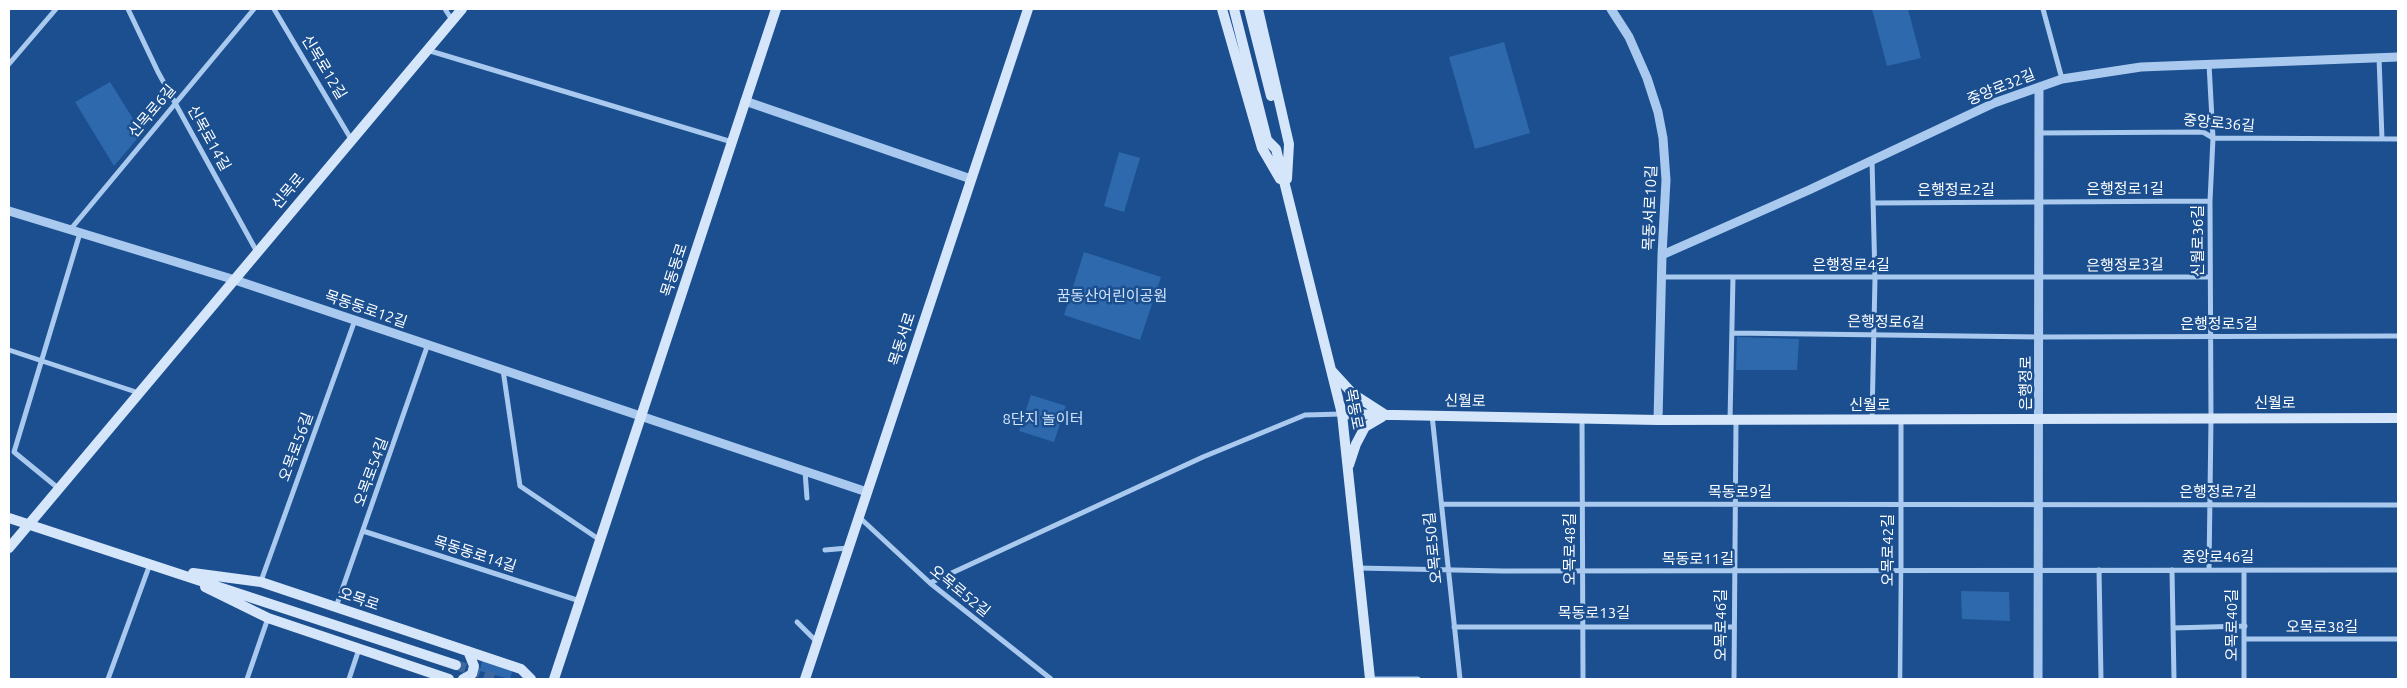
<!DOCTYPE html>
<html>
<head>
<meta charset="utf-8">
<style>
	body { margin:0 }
	#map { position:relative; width:2407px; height:688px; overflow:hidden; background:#1b4f8f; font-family:Ubuntu,sans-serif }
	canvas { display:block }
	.frame { position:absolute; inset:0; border:10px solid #fff; pointer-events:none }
</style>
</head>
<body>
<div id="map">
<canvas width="2407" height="688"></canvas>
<div class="frame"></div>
</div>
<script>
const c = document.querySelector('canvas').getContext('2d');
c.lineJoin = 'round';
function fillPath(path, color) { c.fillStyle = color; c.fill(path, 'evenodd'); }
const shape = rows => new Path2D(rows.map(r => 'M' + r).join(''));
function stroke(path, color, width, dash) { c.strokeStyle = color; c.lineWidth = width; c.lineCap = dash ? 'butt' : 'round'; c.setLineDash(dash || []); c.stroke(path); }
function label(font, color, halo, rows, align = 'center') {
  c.font = font + ' Ubuntu,"Noto Sans KR",sans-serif'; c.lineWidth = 5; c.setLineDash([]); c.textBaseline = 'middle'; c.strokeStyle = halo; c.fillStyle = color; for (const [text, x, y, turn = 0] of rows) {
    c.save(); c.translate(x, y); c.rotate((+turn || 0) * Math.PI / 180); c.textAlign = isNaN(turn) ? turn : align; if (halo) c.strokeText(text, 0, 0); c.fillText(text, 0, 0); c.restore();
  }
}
fillPath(shape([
	[1872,9,1908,9,1921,58,1887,66],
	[1504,42,1530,133,1475,149,1449,57],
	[110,82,142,133,114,166,75,102],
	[1119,152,1140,158,1124,212,1104,206],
	[1084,252,1161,277,1140,340,1064,315],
	[1737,337,1799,339,1797,370,1736,370],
	[1031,395,1066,406,1054,442,1019,431],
	[1961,591,2009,592,2010,621,1962,619],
	[482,661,513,669,510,679,480,671]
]), '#2e69ad');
stroke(shape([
	[456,665,498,679]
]), '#3d69a0', 10, [10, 5]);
stroke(shape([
	[1900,679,1901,571]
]), '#a9c9ee', 4.5);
stroke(shape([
	[128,9,158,72,257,252],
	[274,9,351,139],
	[445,9,452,20],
	[2043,9,2062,79],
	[427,50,732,142],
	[2379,57,2382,139],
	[9,64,56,9],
	[2038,133,2203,132,2213,138,2398,139],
	[1872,160,1875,278,1872,419],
	[1873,203,2210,201],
	[70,230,254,9],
	[1661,277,2210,277],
	[1733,333,2040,337,2398,336],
	[9,350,139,393],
	[503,370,520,486,600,540],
	[1432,415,1460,679],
	[1582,418,1583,679],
	[1730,420,1733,277],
	[805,471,807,498],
	[58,488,14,452,80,233],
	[1442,504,2398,505],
	[859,517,930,583,1051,679],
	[363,531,580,601],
	[825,550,848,548],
	[1358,568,1503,571,2398,570],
	[2099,570,2101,679],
	[2172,570,2174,679],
	[2209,570,2211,419,2210,201,2213,138,2209,64],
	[2244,570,2244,679],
	[1901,571,1901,420],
	[261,581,355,320],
	[930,583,1203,457,1305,415,1342,414],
	[336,607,428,344],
	[797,622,817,642],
	[1454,627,1734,627],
	[2173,628,2245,626],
	[2245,639,2398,639],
	[108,679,150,564],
	[247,679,268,618],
	[349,679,359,649],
	[1370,679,1418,679],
	[1734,679,1736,420]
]), '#a9c9ee', 5);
stroke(shape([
	[1611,9,1629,37,1647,78,1658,112,1663,138,1666,180,1662,255,1658,420],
	[745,101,971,179],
	[9,211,235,280,867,492],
	[1662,255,1809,190,1994,103,2062,79,2141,67,2398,57],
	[2038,679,2039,87]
]), '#a9c9ee', 9);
stroke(shape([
	[1222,9,1262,148,1280,179],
	[1234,9,1267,140,1276,149,1342,414,1370,679],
	[1249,9,1271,96],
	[1258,9,1289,144,1287,179],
	[1332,371,1353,394,1384,414],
	[1342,414,1658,420,2398,418],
	[1349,465,1356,444,1365,427,1382,417],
	[9,518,456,665],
	[9,548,462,9],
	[193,573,261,582,521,669,531,679],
	[205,587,268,618,449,679],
	[463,679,472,674,474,666,468,651],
	[554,679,776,9],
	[805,679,1028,9]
]), '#d6e6fa', 10);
label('15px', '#fff', '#1b4f8f', [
	["신목로12길",324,67,59],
	["중앙로32길",2001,87,-22],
	["신목로6길",152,111,-50],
	["중앙로36길",2219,123,5],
	["신목로14길",209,138,61],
	["은행정로1길",2125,189],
	["은행정로2길",1956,190],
	["신목로",288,191,-50],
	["목동서로10길",1650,208,-88],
	["신월로36길",2198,241,-90],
	["은행정로4길",1851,265],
	["은행정로3길",2125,265,-1],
	["목동동로",674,270,-72],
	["목동동로12길",366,309,19],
	["은행정로6길",1886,322,1],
	["은행정로5길",2219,324],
	["목동서로",902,339,-72],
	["은행정로",2026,383,-90],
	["신월로",1465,401,1],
	["신월로",2275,403],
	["신월로",1870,405],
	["목동로",1354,409,79],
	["오목로56길",296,447,-70],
	["오목로54길",371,472,-70],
	["목동로9길",1740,492],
	["은행정로7길",2218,492],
	["오목로50길",1433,548,-96],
	["오목로48길",1570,549,-90],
	["오목로42길",1888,550,-90],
	["목동동로14길",475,554,18],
	["중앙로46길",2218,557],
	["목동로11길",1698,559],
	["오목로52길",960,591,39],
	["오목로",359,599,19],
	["목동로13길",1594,613],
	["오목로46길",1721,625,-90],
	["오목로40길",2232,625,-90],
	["오목로38길",2322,627]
]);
label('15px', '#cfe3fa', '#1b4f8f', [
	["꿈동산어린이공원",1112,296],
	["8단지 놀이터",1043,419]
]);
</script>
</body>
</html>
